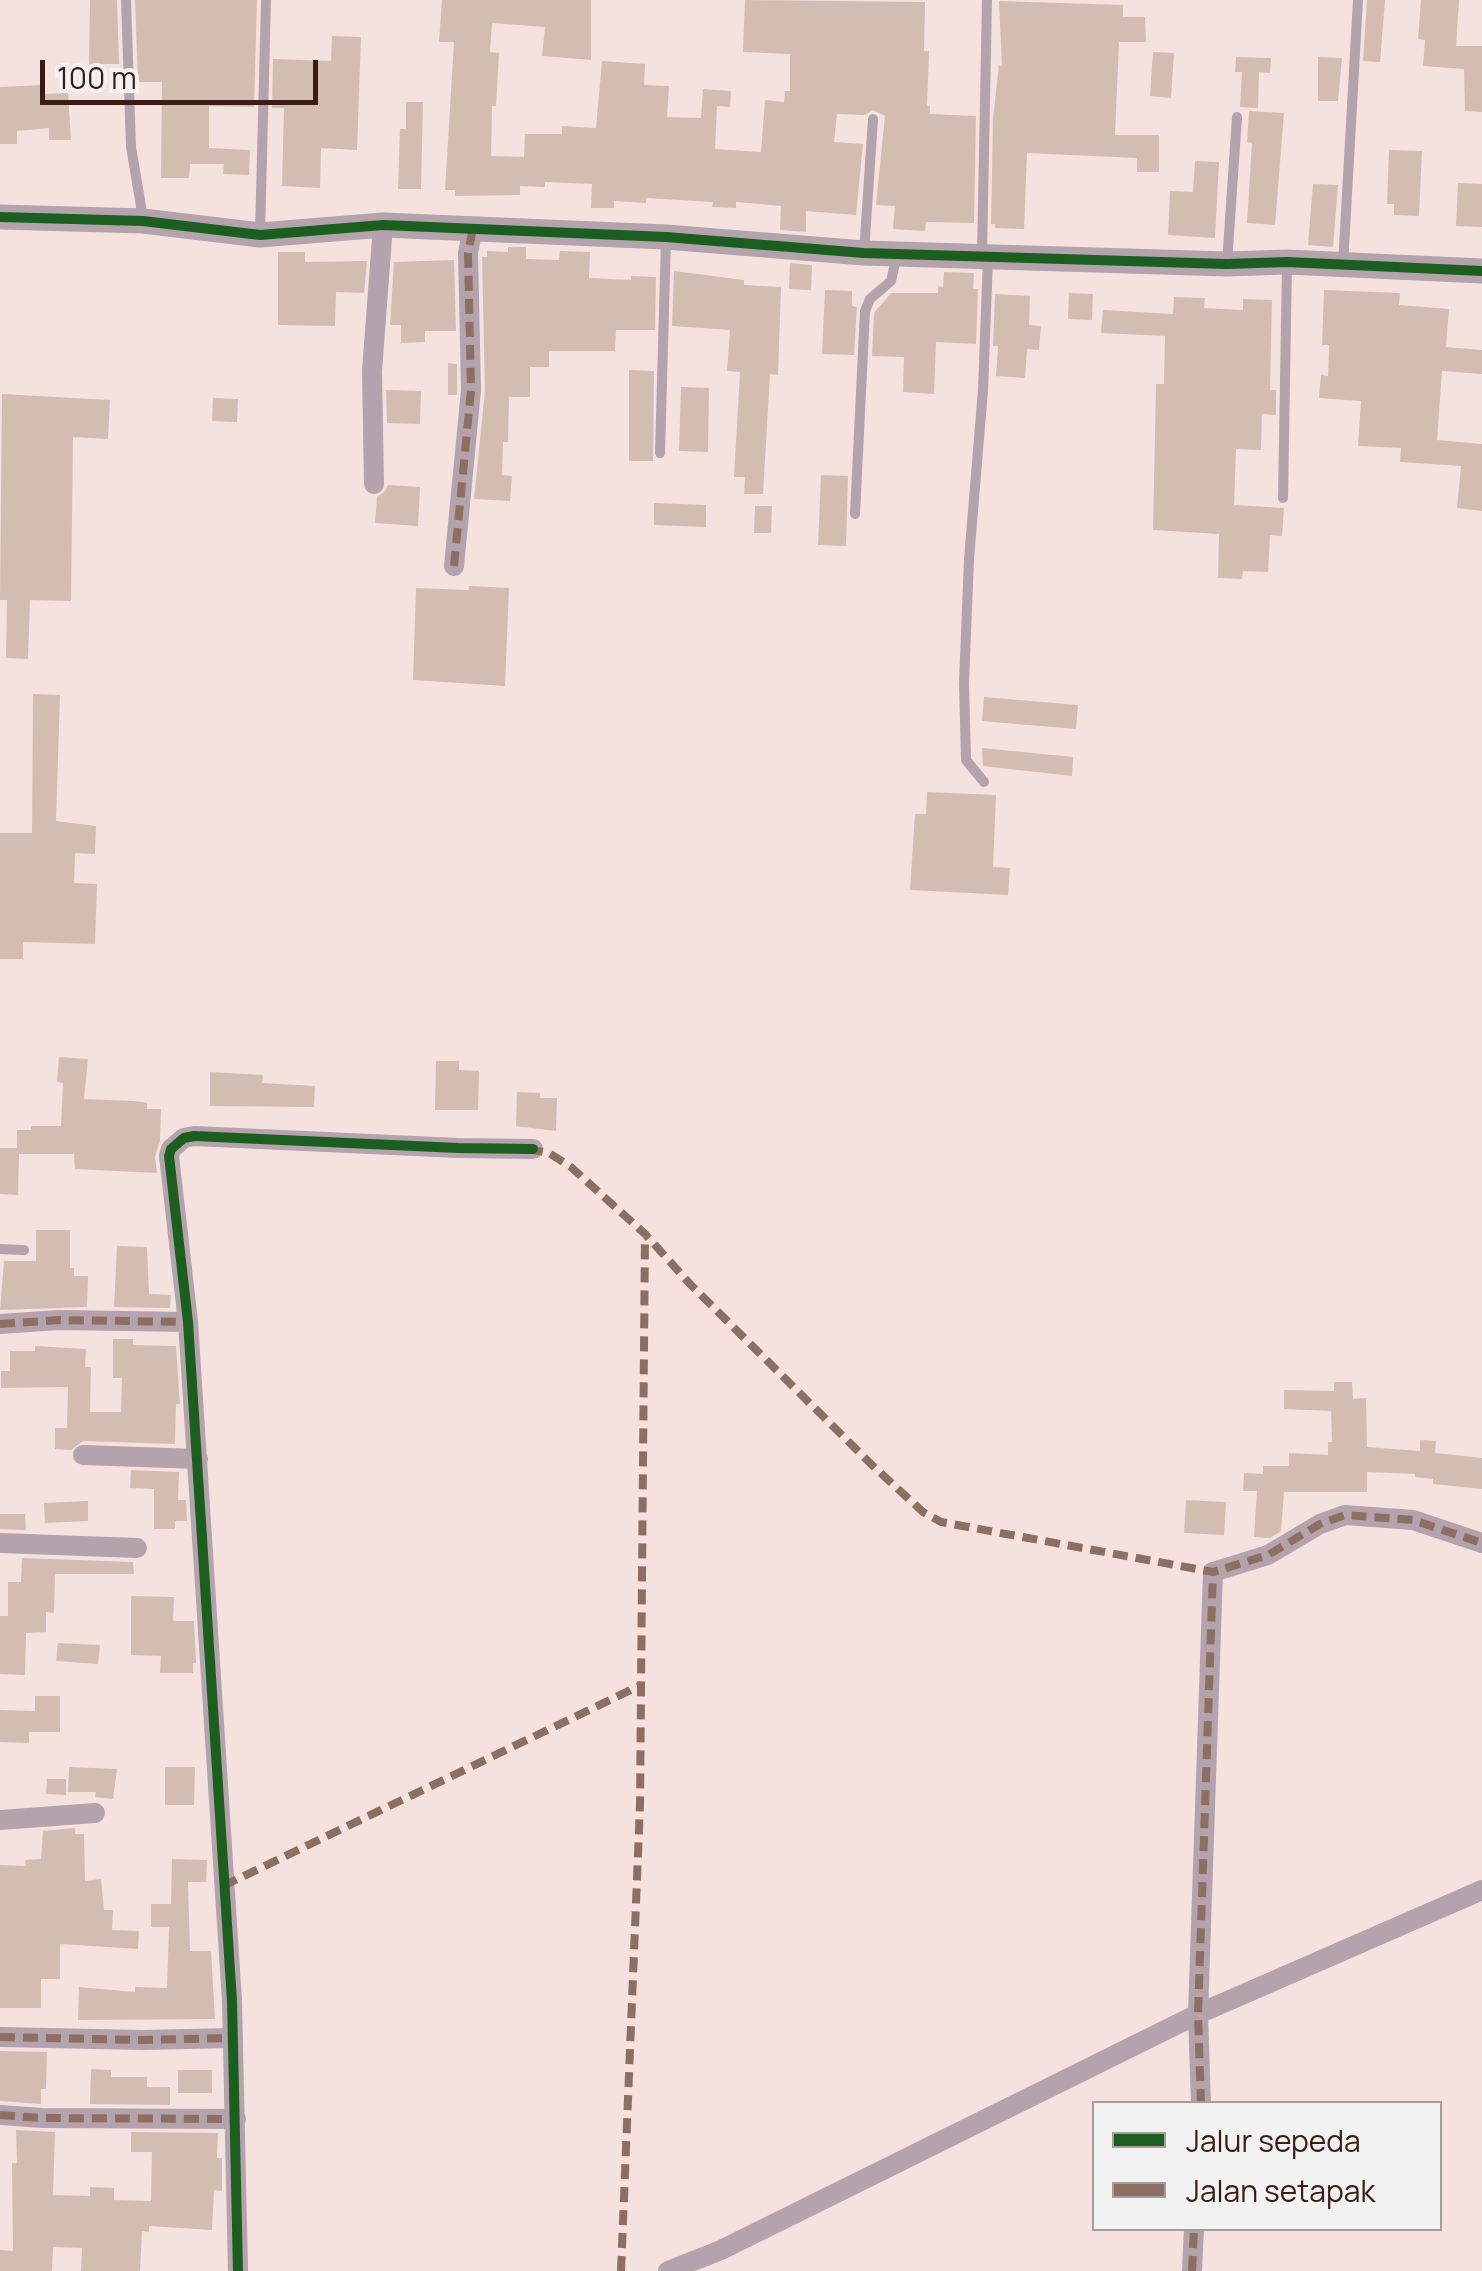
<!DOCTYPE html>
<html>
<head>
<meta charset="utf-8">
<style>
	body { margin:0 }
	#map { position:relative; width:1482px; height:2271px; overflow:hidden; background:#f5e2de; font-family:Manrope,sans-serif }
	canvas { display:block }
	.legend { position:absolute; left:1092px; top:2101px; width:350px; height:130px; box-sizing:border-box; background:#f2f2f2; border:2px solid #a89c9a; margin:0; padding:12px 18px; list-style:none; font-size:30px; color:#3a1c15 }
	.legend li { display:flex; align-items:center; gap:20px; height:50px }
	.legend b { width:50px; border:2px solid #a89c9a }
	.scale { position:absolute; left:40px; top:60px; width:278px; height:45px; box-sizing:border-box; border:5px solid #3a1c15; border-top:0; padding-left:12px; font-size:30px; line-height:35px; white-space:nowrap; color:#3a1c15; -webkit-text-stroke:8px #f2f2f2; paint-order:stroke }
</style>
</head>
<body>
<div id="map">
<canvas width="1482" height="2271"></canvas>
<ul class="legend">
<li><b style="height:12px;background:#1b5e20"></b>Jalur sepeda</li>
<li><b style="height:12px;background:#8d6e63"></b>Jalan setapak</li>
</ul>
<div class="scale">100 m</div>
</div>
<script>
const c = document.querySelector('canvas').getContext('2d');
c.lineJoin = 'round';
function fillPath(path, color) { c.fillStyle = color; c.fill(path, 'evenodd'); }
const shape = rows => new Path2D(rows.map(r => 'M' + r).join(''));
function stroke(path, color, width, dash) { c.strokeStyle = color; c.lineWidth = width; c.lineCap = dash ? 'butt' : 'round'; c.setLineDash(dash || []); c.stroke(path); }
fillPath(shape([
	[90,0,117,0,119,64,89,64],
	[135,0,257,0,254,107,209,106,209,148,250,150,249,175,223,174,224,164,190,164,189,178,161,178,162,82,138,82],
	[442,0,591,0,591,60,542,56,545,27,492,23,490,52,499,53,496,106,492,106,491,156,524,157,525,134,562,134,562,126,596,128,602,61,645,64,644,85,669,86,667,117,701,118,703,89,731,91,730,107,717,106,715,149,761,152,765,100,784,102,785,91,790,91,790,54,743,52,745,0,925,2,924,51,929,51,927,106,930,106,930,114,976,116,974,223,926,222,925,231,893,229,895,206,876,205,885,116,873,110,865,115,837,114,834,142,863,144,856,215,806,211,806,232,780,230,781,206,736,202,736,208,712,207,713,202,646,198,646,203,614,201,614,208,591,208,592,184,545,182,545,187,520,186,520,195,455,196,455,190,445,190,454,42,439,42],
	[1367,0,1385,0,1380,62,1363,61],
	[1421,0,1459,0,1456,46,1482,46,1482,112,1465,111,1464,69,1423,66,1425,40,1418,39],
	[999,1,1123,5,1123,17,1145,17,1146,42,1119,42,1115,135,1159,135,1159,172,1137,172,1137,158,1027,153,1024,229,995,228,995,224,991,224,993,118,999,65,1002,66],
	[332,36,361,37,357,150,321,148,320,188,282,186,284,108,272,108,273,59,331,61],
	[1153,52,1174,53,1171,98,1150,96],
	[1236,57,1271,58,1270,73,1259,72,1258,108,1240,107,1242,72,1235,72],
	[1318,57,1342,58,1338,101,1318,101],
	[42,85,42,94,68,93,71,140,49,140,49,128,17,131,17,144,0,144,0,87],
	[406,102,423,102,421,189,398,189,400,129,406,129],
	[1249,111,1284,113,1275,225,1247,223,1252,143,1247,142],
	[1389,150,1422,151,1419,216,1394,215,1394,204,1387,204],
	[1195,161,1219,162,1215,238,1168,235,1170,191,1193,192],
	[1458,183,1482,184,1482,227,1456,226],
	[1313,184,1338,185,1333,247,1308,245],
	[508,247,526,247,526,259,559,260,560,251,590,252,589,278,631,280,631,276,656,277,655,330,616,330,615,351,549,351,549,367,530,367,530,397,509,397,508,442,503,442,502,475,512,476,510,501,474,499,485,390,482,257,487,257,487,251,508,252],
	[278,252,305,252,305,262,367,261,364,293,336,292,335,326,278,325],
	[454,260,456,331,425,331,425,342,401,343,401,325,390,325,394,262],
	[790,263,812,265,811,290,789,289],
	[674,271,744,280,744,285,781,287,778,375,770,374,763,494,744,494,745,477,734,477,740,372,727,371,730,330,672,326],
	[944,272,974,273,973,289,978,289,976,344,936,342,934,394,903,392,904,357,872,356,874,313,891,293,938,293,938,286,943,287],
	[825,290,852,291,852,306,857,307,854,355,822,354],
	[1324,290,1400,293,1399,305,1449,309,1446,347,1482,350,1482,374,1442,371,1437,440,1482,444,1482,511,1457,508,1461,466,1400,462,1401,448,1358,446,1361,401,1319,398,1321,375,1328,376,1329,345,1322,345],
	[1069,293,1093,294,1092,320,1068,319],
	[995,294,1030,296,1029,325,1041,326,1039,350,1027,349,1025,378,996,376,998,346,993,346],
	[1174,297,1205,298,1204,308,1243,310,1243,299,1272,300,1270,390,1276,390,1276,415,1262,414,1261,450,1236,449,1234,505,1284,508,1282,536,1270,535,1268,572,1243,571,1242,579,1218,578,1219,534,1153,530,1156,384,1164,384,1165,336,1101,333,1103,310,1173,314],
	[448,363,457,364,457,395,448,395],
	[629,370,654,371,653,461,629,461],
	[681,387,709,388,708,452,679,451],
	[386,390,421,391,420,424,387,423],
	[2,394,110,400,108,439,73,437,71,601,30,600,28,659,6,658,7,600,0,600],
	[213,398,238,399,237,422,212,421],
	[821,475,848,476,846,546,818,545],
	[388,485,420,487,418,526,375,523,377,497,385,491],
	[654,503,706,505,706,527,654,525],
	[755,506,772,506,771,533,754,533],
	[469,586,509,588,505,686,413,680,416,588,469,590],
	[33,694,60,695,56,821,96,826,95,854,75,853,74,883,97,884,95,944,23,942,23,959,0,959,0,833,32,833],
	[984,697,1078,705,1076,729,982,721],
	[982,748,1073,757,1072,776,983,766],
	[927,792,996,795,993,867,1010,868,1008,895,910,890,915,814,926,814],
	[59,1057,88,1059,84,1099,135,1101,147,1103,147,1109,161,1109,160,1141,155,1157,157,1173,75,1169,74,1154,19,1154,18,1195,0,1194,0,1148,17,1148,17,1130,31,1130,31,1126,61,1126,63,1083,57,1082],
	[436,1061,459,1061,459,1070,479,1071,478,1110,435,1110],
	[210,1072,263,1075,262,1083,315,1086,314,1107,210,1106],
	[517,1092,540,1093,540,1098,557,1098,556,1131,516,1126],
	[36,1230,70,1230,70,1268,74,1268,74,1276,88,1276,87,1307,0,1310,4,1261,36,1261],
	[117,1246,147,1247,149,1294,171,1295,170,1308,114,1307],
	[113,1339,133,1339,133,1345,176,1346,180,1404,176,1404,175,1444,83,1441,71,1450,55,1449,55,1428,67,1428,68,1387,1,1388,1,1371,10,1371,10,1351,35,1351,35,1346,86,1349,85,1367,91,1367,90,1412,121,1412,122,1378,113,1378],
	[1334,1382,1352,1382,1353,1399,1366,1398,1367,1447,1420,1451,1420,1440,1436,1441,1435,1453,1482,1458,1482,1489,1433,1484,1433,1479,1415,1477,1415,1474,1367,1472,1367,1492,1284,1492,1281,1531,1270,1538,1254,1537,1257,1491,1243,1491,1244,1473,1263,1474,1263,1466,1289,1466,1289,1453,1328,1455,1328,1442,1332,1442,1331,1411,1284,1409,1284,1390,1334,1391],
	[131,1470,179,1472,178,1500,186,1500,187,1521,175,1521,175,1529,154,1529,154,1489,130,1488],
	[1186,1500,1226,1502,1224,1535,1184,1533],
	[88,1501,88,1521,45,1523,44,1503],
	[0,1514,25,1514,26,1530,0,1529],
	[22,1558,133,1562,134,1574,55,1574,54,1613,46,1612,46,1632,26,1633,25,1675,0,1674,0,1616,8,1616,8,1582,21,1582],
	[131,1596,174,1597,173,1621,194,1621,196,1663,193,1663,193,1673,160,1673,161,1656,131,1655],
	[58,1643,100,1645,98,1664,56,1661],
	[35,1696,60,1696,60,1732,29,1732,29,1743,0,1742,0,1710,35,1711],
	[69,1767,117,1769,113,1799,95,1797,96,1792,68,1792],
	[165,1767,195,1767,194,1805,165,1805],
	[47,1779,66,1779,66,1795,46,1794],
	[75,1828,75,1834,84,1834,85,1881,101,1879,104,1910,113,1910,112,1930,139,1931,138,1949,60,1944,60,1979,41,1979,41,2008,0,2008,0,1865,26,1866,25,1860,41,1859,43,1831],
	[172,1859,207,1860,206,1882,188,1882,190,1951,211,1951,215,2019,78,2020,79,1987,135,1992,135,1987,167,1988,169,1927,151,1927,151,1904,171,1904],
	[0,2051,47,2052,46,2089,41,2089,41,2104,0,2101],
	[91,2069,111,2070,111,2077,147,2077,147,2087,170,2087,170,2105,90,2104],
	[178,2070,212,2070,212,2093,178,2093],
	[16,2130,55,2132,53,2195,90,2196,90,2187,114,2188,114,2200,151,2201,152,2152,131,2152,131,2132,218,2133,217,2158,222,2158,222,2191,214,2190,212,2230,149,2226,149,2232,142,2231,140,2271,81,2271,82,2248,53,2247,52,2271,0,2271,0,2250,13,2251,12,2163,17,2163]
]), '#d3bdb3');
stroke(shape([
	[126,0,131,147,143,218],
	[260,234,266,0],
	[864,253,873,119],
	[982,254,987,0],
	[1227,263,1237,117],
	[1343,265,1358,0],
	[660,453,666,238],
	[1283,498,1287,263],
	[855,514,865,311,870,299,891,281,897,255],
	[984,782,966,760,964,683,969,559,983,390,988,258],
	[0,1249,24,1250]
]), '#b4a2ac', 10);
stroke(shape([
	[374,484,372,371,383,225],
	[454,566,471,390,468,253,473,228],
	[0,1324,59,1320,188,1322],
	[83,1455,198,1459],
	[0,1543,137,1548],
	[0,1820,95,1813],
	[0,2037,143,2040,231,2038],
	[1201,2104,1198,2014,1213,1572,1268,1555,1320,1524,1345,1515,1413,1520,1482,1543],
	[0,2115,42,2118,236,2119],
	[238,2271,232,2001,188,1322,169,1156,171,1149,184,1138,194,1136,458,1148,533,1149],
	[668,2271,721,2250,1198,2014,1482,1890],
	[1192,2271,1194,2228]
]), '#b4a2ac', 20);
stroke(shape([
	[0,217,143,221,260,235,383,225,666,237,864,253,1227,264,1287,262,1482,271]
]), '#b4a2ac', 25);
stroke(shape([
	[454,566,471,390,468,253,473,228],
	[528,1149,549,1153,571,1167,645,1234,691,1285,873,1466,923,1512,941,1522,1213,1572,1268,1555,1320,1524,1345,1515,1413,1520,1482,1543],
	[0,1324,59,1320,188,1322,188,1316],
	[223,1886,641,1685],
	[0,2037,143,2040,231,2038],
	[1201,2104,1198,2014,1213,1572],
	[0,2115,42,2118,236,2119],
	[621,2271,640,1805,645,1234],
	[1192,2271,1194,2228]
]), '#8d6e63', 8, [15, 8]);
stroke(shape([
	[0,217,143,221,260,235,383,225,666,237,864,253,1227,264,1287,262,1482,271],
	[238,2271,232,2001,188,1322,169,1156,171,1149,184,1138,194,1136,458,1148,533,1149]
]), '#1b5e20', 10);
</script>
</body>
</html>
